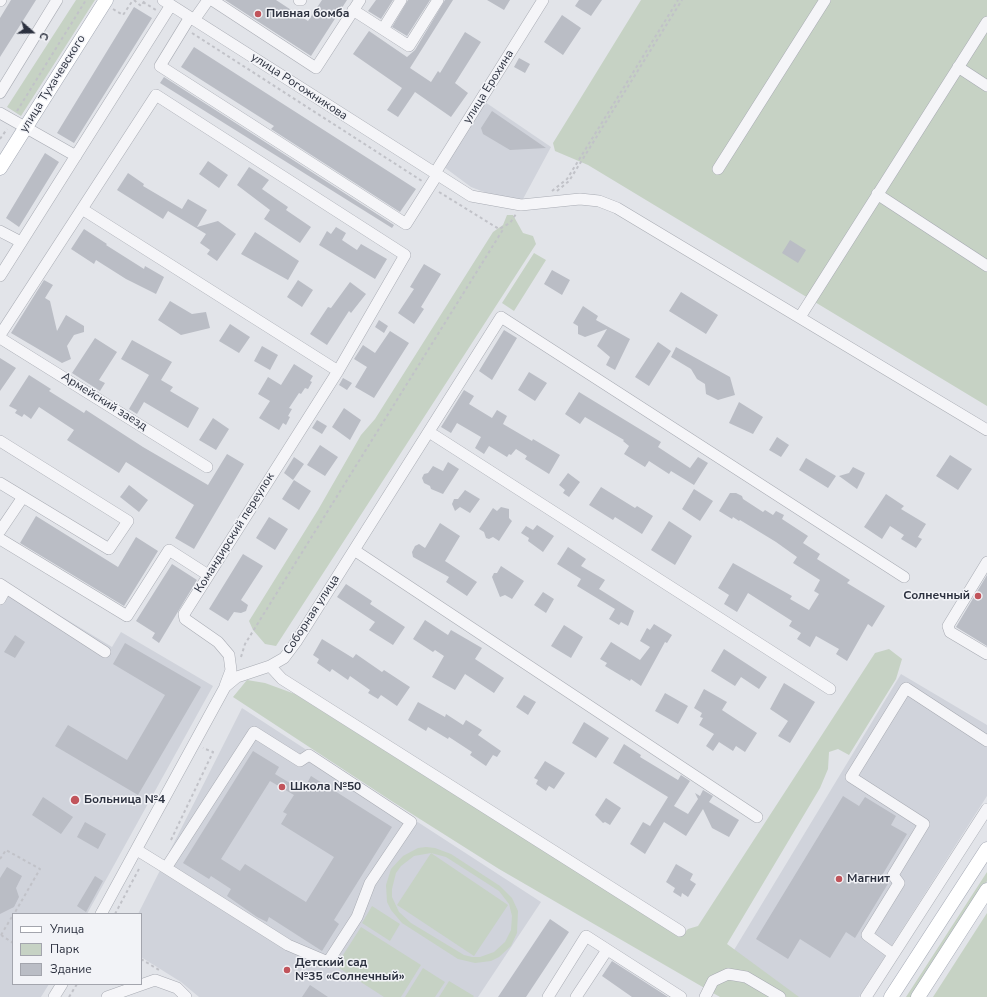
<!DOCTYPE html>
<html>
<head>
<meta charset="utf-8">
<style>
	body { margin:0 }
	#map { position:relative; width:987px; height:997px; overflow:hidden; background:#e2e4e9; font-family:"Nunito Sans",sans-serif }
	canvas { display:block }
	.legend { position:absolute; left:12px; top:913px; width:130px; height:72px; box-sizing:border-box; background:#f2f3f7; border:1px solid #a3a5ad; margin:0; padding:5px 7px; list-style:none; font-size:12px; color:#2c313f }
	.legend li { display:flex; align-items:center; gap:8px; height:20px }
	.legend b { width:20px; border:1px solid #a3a5ad }
	.north { position:absolute; left:12px; top:12px; width:40px; height:40px; -webkit-text-stroke:3px #f2f3f7; paint-order:stroke; rotate:110deg; font-size:11px; font-weight:700; line-height:16px; text-align:center; color:#2c313f }
	.north::after { content:''; display:block; margin:auto; width:14px; height:18px; background:#2c313f; clip-path:polygon(50% 0,100% 100%,50% 72%,0 100%) }
</style>
</head>
<body>
<div id="map">
<canvas width="987" height="997"></canvas>
<ul class="legend">
<li><b style="height:5px;background:#fff"></b>Улица</li>
<li><b style="height:11px;background:#c6d2c4"></b>Парк</li>
<li><b style="height:11px;background:#babdc5"></b>Здание</li>
</ul>
<div class="north">С</div>
</div>
<script>
const c = document.querySelector('canvas').getContext('2d');
c.lineJoin = 'round';
function fillPath(path, color) { c.fillStyle = color; c.fill(path, 'evenodd'); }
const shape = rows => new Path2D(rows.map(r => 'M' + r).join(''));
function stroke(path, color, width, dash) { c.strokeStyle = color; c.lineWidth = width; c.lineCap = dash ? 'butt' : 'round'; c.setLineDash(dash || []); c.stroke(path); }
function label(font, color, halo, rows, align = 'center') {
  c.font = font + ' "Nunito Sans",sans-serif'; c.lineWidth = 3; c.setLineDash([]); c.textBaseline = 'middle'; c.strokeStyle = halo; c.fillStyle = color; for (const [text, x, y, turn = 0] of rows) {
    c.save(); c.translate(x, y); c.rotate((+turn || 0) * Math.PI / 180); c.textAlign = isNaN(turn) ? turn : align; if (halo) c.strokeText(text, 0, 0); c.fillText(text, 0, 0); c.restore();
  }
}
fillPath(shape([
	[485,102,551,147,523,199,497,197,471,187,444,167],
	[0,579,112,647,121,632,213,686,87,914,13,914,13,984,49,984,41,997,0,997],
	[901,674,987,725,987,796,859,997,798,997,731,955],
	[242,708,541,902,478,997,199,997,181,982,141,957,141,914,138,914]
]), '#d0d3db');
fillPath(shape([
	[76,0,95,0,21,116,7,107],
	[641,0,987,0,987,406,588,165,555,151,553,143],
	[507,215,513,215,523,233,533,236,536,244,276,646,265,644,253,630,249,621,318,510,361,435,375,419,493,232,503,225],
	[534,253,546,260,514,311,502,303],
	[889,649,902,659,896,679,849,755,838,749,829,752,828,769,820,788,727,944,799,997,720,997,499,869,393,802,233,697,247,680,265,683,295,694,680,937,688,929,698,926,875,653],
	[426,847,435,848,451,854,500,886,512,898,518,911,517,933,511,946,499,957,491,961,475,963,458,959,402,923,391,910,387,902,386,885,391,869,403,856,418,848],
	[431,853,397,905,474,956,508,905,431,853,446,857,499,891,509,904,512,916,511,930,505,942,494,952,480,957,472,957,464,955,411,923,399,912,392,897,392,889,396,873,401,866,414,856],
	[987,872,987,881,912,997,906,997],
	[372,906,400,924,390,941,362,923],
	[987,913,987,997,933,997],
	[361,927,421,965,401,997,384,997,336,966],
	[423,968,445,982,435,997,405,997],
	[449,981,474,996,473,997,439,997]
]), '#c6d2c4');
fillPath(shape([
	[11,0,36,0,0,57,0,18],
	[225,0,276,0,308,21,322,0,347,0,311,56],
	[376,0,393,0,381,19,368,11],
	[408,0,430,0,407,36,392,27],
	[445,0,453,0,410,68,431,82,438,71,440,73,465,32,481,42,455,83,468,93,451,117,415,92,398,117,387,110,402,88,353,54,369,31,407,57,415,50],
	[487,0,510,0,504,10],
	[579,0,602,0,591,16,575,6],
	[134,7,152,18,74,143,57,133],
	[562,15,581,28,563,55,544,42],
	[194,47,416,189,400,212,271,129,274,126,181,67],
	[519,58,530,64,525,73,514,67],
	[164,77,394,225,392,228,160,83],
	[492,111,546,148,510,150,483,134,481,128],
	[45,153,59,162,19,227,6,218],
	[208,161,228,175,219,188,199,174],
	[249,167,269,180,262,189,288,207,286,210,311,227,300,243,264,219,270,210,237,185],
	[128,173,144,184,143,186,182,209,188,199,207,210,197,227,218,221,236,234,217,261,207,254,210,250,200,243,206,234,168,211,163,219,117,190],
	[336,227,346,233,342,240,357,250,361,244,387,259,375,279,319,245,327,231,331,234],
	[84,229,107,244,106,245,144,269,145,266,164,277,156,294,126,279,96,260,94,264,71,249],
	[255,232,299,261,288,280,241,254],
	[790,240,806,250,798,263,782,253],
	[424,264,441,274,421,307,424,309,414,324,398,313,414,289,410,287],
	[552,270,570,280,562,295,544,284],
	[44,280,53,285,45,298,50,301,57,331,66,315,84,326,84,332,74,335,67,346,71,359,62,363,11,333],
	[298,280,313,290,302,307,287,297],
	[350,282,366,294,351,313,349,311,327,345,310,334,328,307,331,308],
	[681,292,718,315,706,334,669,311],
	[170,301,192,314,206,312,210,328,181,335,158,320],
	[583,306,598,316,596,320,630,339,615,370,606,365,610,357,597,346,607,329,585,337,578,334,578,326,573,323],
	[379,320,388,326,384,333,375,327],
	[230,324,250,337,239,353,219,341],
	[504,330,517,338,492,380,479,371],
	[390,331,409,343,374,398,355,387,367,367,354,359,363,345,375,353],
	[95,338,117,352,99,380,105,383,100,391,72,373],
	[132,340,172,362,161,380,173,387,170,391,199,408,188,428,144,402,137,414,129,409,149,375,121,359],
	[658,342,671,351,649,386,635,377],
	[262,346,278,355,270,370,254,361],
	[676,347,730,377,735,395,718,400,706,394,705,384,697,379,691,369,671,357],
	[0,358,16,368,0,391],
	[294,364,313,376,310,381,312,382,308,389,305,388,301,394,299,393,289,408,292,409,288,416,290,417,286,425,283,423,279,430,259,418,270,401,258,394,268,377,281,385],
	[529,372,547,383,535,401,518,390],
	[29,375,51,389,49,391,84,413,86,410,143,447,208,485,227,454,244,464,194,549,175,538,194,505,126,462,119,473,67,440,74,430,39,407,31,419,24,414,22,417,15,413,17,410,9,406],
	[343,378,352,383,347,390,339,385],
	[464,390,474,396,469,404,492,418,497,410,507,416,503,424,532,441,533,439,560,455,549,474,525,459,527,456,516,449,511,455,509,454,507,457,489,446,484,454,475,448,481,437,457,423,451,433,441,427],
	[579,392,661,442,658,447,690,468,698,457,708,463,694,485,671,471,669,474,649,461,645,467,624,454,629,446,623,441,624,440,585,417,580,424,565,414],
	[739,402,763,417,753,434,729,423],
	[344,408,361,420,350,440,332,427],
	[213,418,229,429,216,450,199,440],
	[317,420,327,426,322,434,312,428],
	[777,437,789,445,781,457,769,450],
	[320,445,338,457,325,476,307,465],
	[950,455,972,469,958,490,936,476],
	[294,457,304,464,293,480,284,473],
	[806,458,836,476,828,488,799,470],
	[448,462,459,469,443,494,431,489,430,486,424,483,422,478,424,474,428,473,433,466,443,471],
	[853,467,865,473,857,489,839,476,849,473],
	[568,473,580,482,569,497,563,493,565,490,559,485],
	[294,480,311,491,299,510,282,499],
	[129,485,148,500,139,512,120,497],
	[601,487,635,508,637,506,653,516,642,534,615,517,613,520,589,505],
	[694,489,713,501,700,521,682,509],
	[465,490,480,499,470,513,460,507,455,511,452,504,454,499,458,499],
	[730,493,736,493,742,496,743,499,763,512,765,510,773,515,776,511,784,515,782,519,808,536,803,543,820,554,817,559,850,580,847,583,885,606,872,627,868,624,847,661,836,654,839,649,816,636,810,647,797,639,801,633,789,626,792,621,748,593,737,612,724,604,729,595,718,588,733,563,792,596,790,599,809,610,819,594,814,591,820,580,793,563,797,557,776,542,740,520,739,521,733,517,732,519,719,511],
	[886,494,904,506,901,509,926,524,918,537,922,539,916,548,901,539,904,535,890,526,882,539,864,527],
	[501,507,509,509,509,518,512,521,499,541,493,537,489,539,486,538,484,532,479,529,493,508,497,511],
	[36,516,118,567,136,537,158,551,124,606,20,543],
	[269,517,288,529,275,550,256,538],
	[669,521,692,536,675,565,651,550],
	[440,523,460,536,445,561,477,582,467,596,446,582,449,577,413,557,412,552,415,546,419,544,425,548],
	[537,525,554,536,543,552,528,541,529,538,521,533,526,526,533,530],
	[568,547,586,559,581,566,605,580,599,589,634,611,628,626,621,622,619,625,609,619,615,609,577,586,581,579,557,564],
	[243,554,263,566,241,600,248,605,246,611,241,613,234,612,228,621,209,609],
	[172,564,197,580,159,643,152,638,155,633,136,621],
	[501,566,524,581,512,599,505,595,500,597,492,577,494,573,497,573],
	[987,575,987,646,956,627],
	[346,584,372,601,370,604,405,627,393,645,369,630,375,622,337,597],
	[543,592,554,599,546,613,534,605],
	[425,620,448,635,451,630,482,648,475,659,504,678,494,693,465,674,455,690,432,677,444,656,435,650,433,652,413,639],
	[654,624,672,635,667,643,665,642,641,686,631,679,630,681,605,666,607,663,600,659,611,642,640,660,650,647,640,641,647,628,650,630],
	[564,625,583,637,571,658,551,646],
	[15,635,25,642,15,658,4,652],
	[322,639,353,658,356,654,382,672,384,670,410,687,397,706,381,695,378,699,368,693,370,690,350,676,348,680,332,669,330,672,317,663,319,659,313,655],
	[125,643,201,687,138,795,55,746,68,725,127,760,165,695,113,664],
	[724,649,767,677,759,689,741,677,735,686,711,671],
	[784,683,815,702,790,743,778,736,788,721,770,709],
	[704,689,727,702,722,710,757,733,745,752,736,746,733,751,719,742,713,751,706,746,714,734,699,725,703,718,700,717,702,713,694,708],
	[665,693,688,706,678,724,655,711],
	[524,695,536,702,528,715,516,707],
	[418,702,445,717,446,714,463,725,466,720,482,730,478,735,501,751,497,757,493,755,486,766,470,755,472,752,449,737,448,739,428,727,426,731,408,720],
	[584,722,609,738,596,758,572,743],
	[624,744,641,755,640,757,678,780,681,775,690,781,674,806,688,814,698,799,695,793,700,796,703,790,713,796,709,802,739,820,729,837,712,828,703,809,686,836,664,822,645,854,630,844,643,822,650,826,668,797,613,763],
	[253,751,279,767,275,774,298,788,301,784,305,787,311,776,392,827,334,920,339,924,322,951,269,917,267,922,257,917,227,896,231,889,211,876,209,879,183,863],
	[270,781,294,795,283,812,287,814,281,824,334,857,306,902,245,864,240,871,221,859],
	[545,761,565,773,554,789,549,786,546,791,536,784,538,780,534,778],
	[843,796,859,806,865,797,896,816,891,825,907,834,881,877,889,882,855,938,846,932,830,958,800,939,788,959,756,939],
	[43,797,73,817,61,834,32,815],
	[606,798,621,808,610,825,605,822,603,823,595,815],
	[85,822,106,834,98,849,77,837],
	[676,864,693,874,690,880,696,884,688,897,682,893,681,897,673,892,675,888,666,882],
	[7,867,22,876,16,888,19,897,14,907,0,914,0,878],
	[95,876,103,881,86,912,77,906],
	[550,919,569,932,526,997,498,997],
	[612,961,668,997,632,997,602,976],
	[310,985,328,997,302,997]
]), '#babdc5');
const minor = shape([
	[163,0,471,196,521,205,580,199,599,201,617,208,987,430],
	[212,0,316,68,360,0],
	[299,0,301,0],
	[0,1,1,0],
	[353,10,409,46,438,0],
	[190,17,160,66,406,224,437,175],
	[194,20,208,0],
	[383,29,401,0],
	[958,67,987,86],
	[0,93,57,0],
	[0,113,76,156],
	[718,169,825,0],
	[435,173,543,0],
	[877,194,987,266],
	[82,209,338,371],
	[0,231,21,242],
	[0,276,171,5],
	[800,317,987,22],
	[0,335,156,95,405,255,338,371,184,614,185,619,218,642,229,655,231,670,225,686],
	[0,338,207,467],
	[429,432,830,689],
	[0,441,128,521,109,549,0,483],
	[0,531,23,497],
	[0,539,127,616,169,550,208,575],
	[354,550,757,817],
	[987,562,948,626,950,632,987,654],
	[0,584,105,652],
	[0,599,6,588],
	[270,666,282,679,680,931],
	[137,850,166,868,288,945,328,962,357,917,370,883,411,822,309,755,300,761,254,732,166,868],
	[101,914,225,687,237,677,270,666,284,658,296,642,501,317,904,577],
	[893,954,867,935,899,883,893,875,924,824,851,777,906,688,987,741],
	[54,997,62,984],
	[107,997,155,980,177,988,186,997],
	[548,997,586,936,681,997],
	[576,997,607,950],
	[705,997,713,981,728,974,746,977,780,997],
	[866,997,987,809]
]);
const major = shape([
	[0,168,106,0],
	[891,997,987,849],
	[918,997,987,890]
]);
stroke(minor, '#a8abb3', 12);
stroke(major, '#a3a8b4', 15);
stroke(shape([
	[134,0,141,6,145,0],
	[143,2,156,10],
	[113,9,123,15,133,0],
	[192,33,422,181],
	[17,111,86,0],
	[0,139,7,129],
	[552,191,567,179,678,0],
	[557,191,569,181,682,0],
	[439,192,499,229,510,223,516,214],
	[241,657,245,644,504,228],
	[171,840,213,752,203,748],
	[0,859,6,850,40,869,14,914],
	[115,914,140,867],
	[1,935,13,915],
	[1,935,13,943],
	[141,959,159,970],
	[69,997,77,984]
]), '#c1c2c8', 2, [3, 3]);
stroke(minor, '#f5f5f8', 11);
stroke(major, '#fff', 14);
for (const [x, y, r, color] of [
	[258,14,4,"#c1545b"],
	[978,596,4,"#c1545b"],
	[282,787,4,"#c1545b"],
	[75,800,5,"#c1545b"],
	[839,879,4,"#c1545b"],
	[287,970,4,"#c1545b"]
]) { const dot = new Path2D(); dot.arc(x, y, r, 0, 2 * Math.PI); c.fillStyle = color; c.fill(dot); stroke(dot, '#f2f3f7', 1.5); }
label('bold 12px', '#2c313f', '#f2f3f7', [
	["Пивная бомба",266,14],
	["Солнечный",970,596,"right"],
	["Школа №50",290,787],
	["Больница №4",84,800],
	["Магнит",847,879],
	["Детский сад",295,963],
	["№35 «Солнечный»",295,977]
], 'left');
label('12px', '#2c313f', '#f2f3f7', [
	["улица Тухачевского",53,84,-58],
	["улица Рогожникова",299,87,33],
	["улица Ерохина",489,87,-58],
	["Армейский заезд",104,402,32],
	["Командирский переулок",235,533,-58],
	["Соборная улица",312,615,-57]
]);
</script>
</body>
</html>
